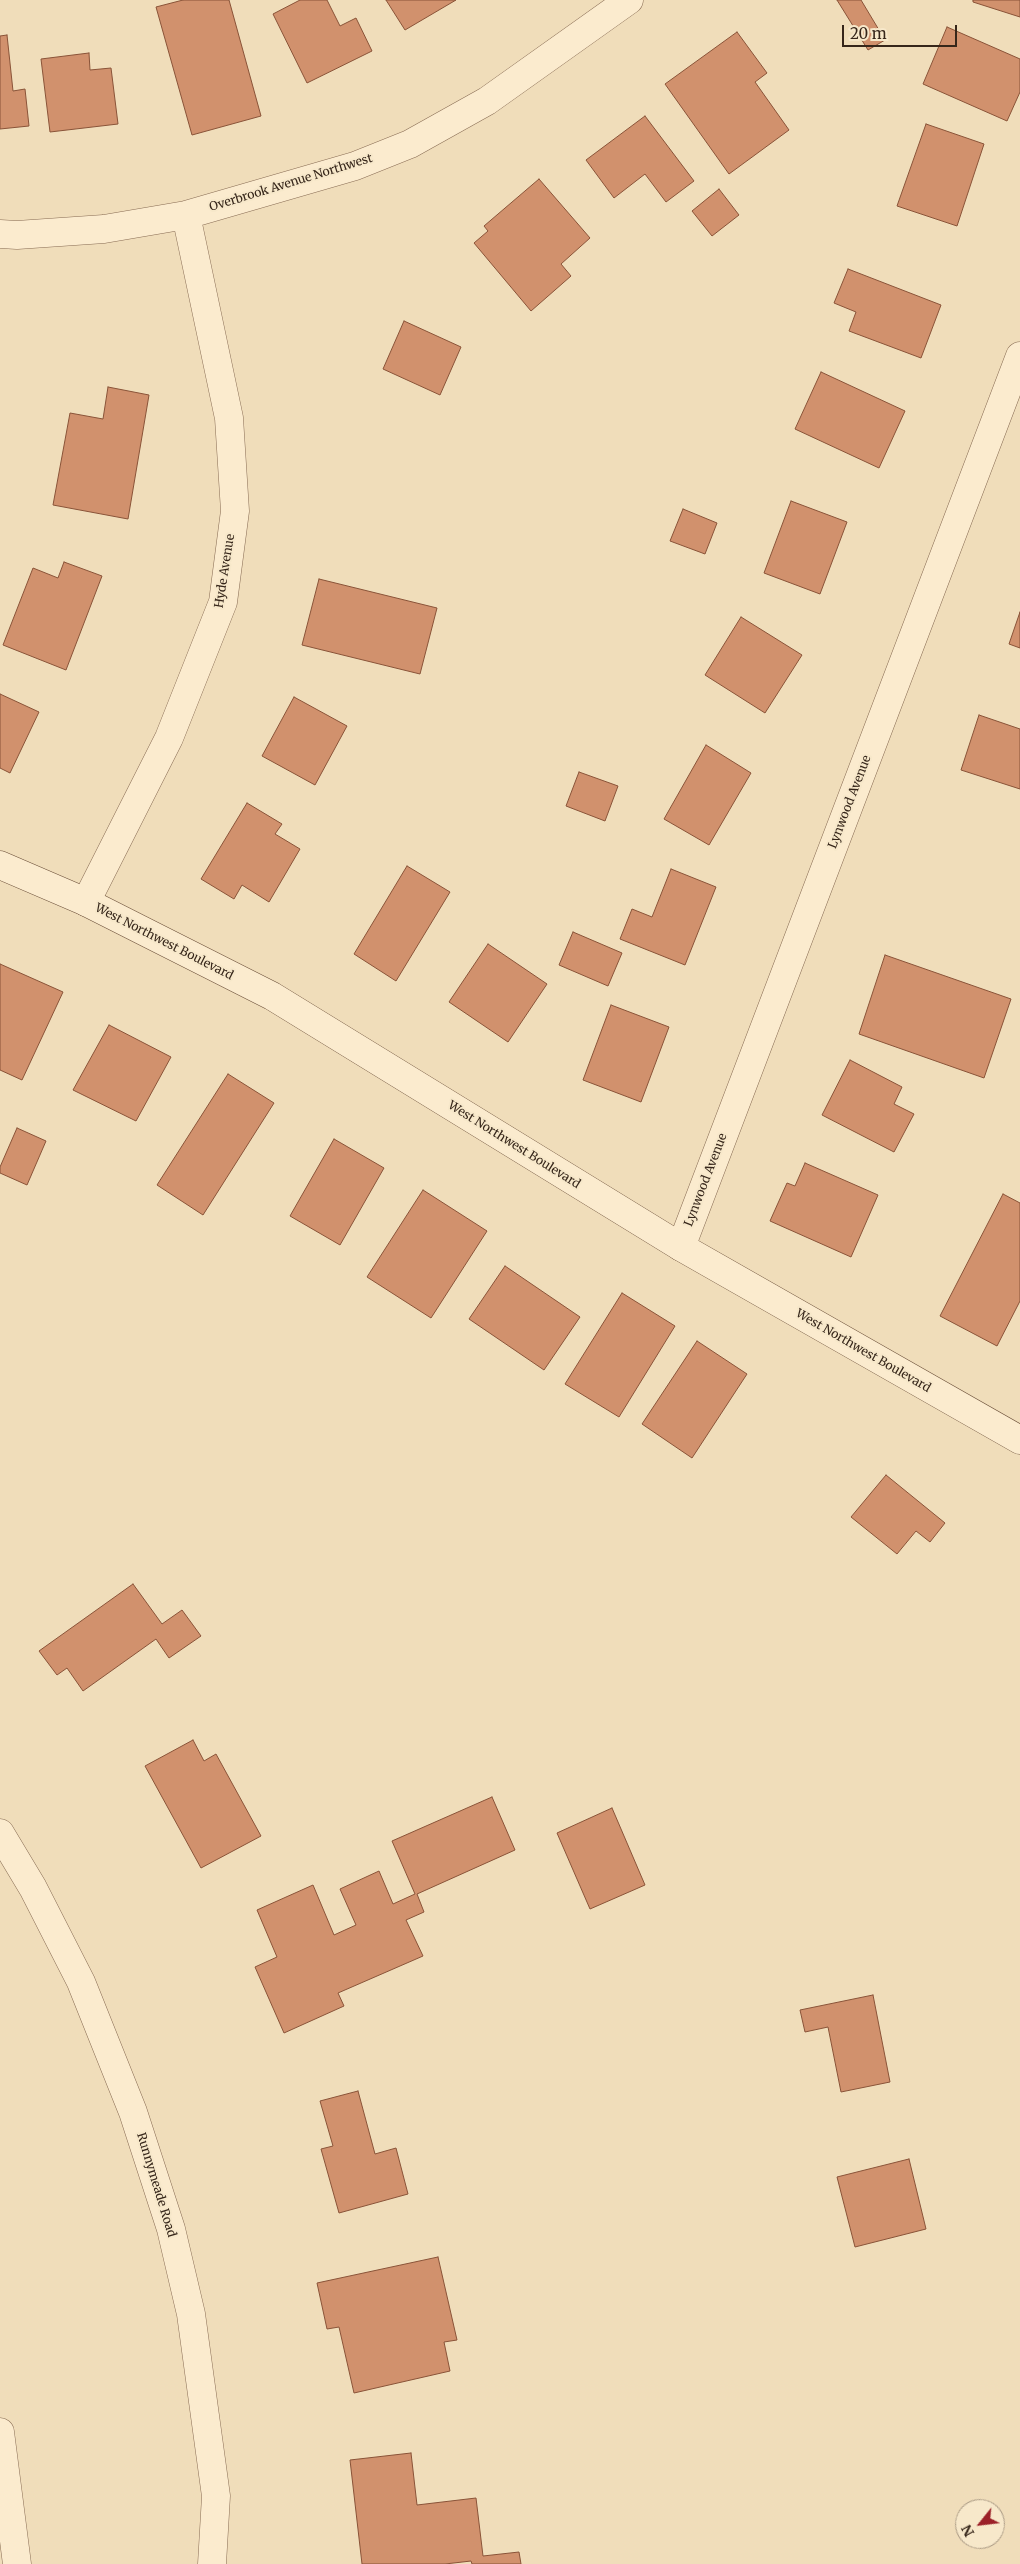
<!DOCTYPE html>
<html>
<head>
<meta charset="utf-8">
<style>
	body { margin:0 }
	#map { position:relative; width:1020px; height:2564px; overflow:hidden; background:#f0ddba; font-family:Merriweather,serif }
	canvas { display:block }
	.north { position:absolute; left:955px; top:2499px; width:50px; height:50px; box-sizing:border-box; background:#f7e8ca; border:1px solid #aa9a84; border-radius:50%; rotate:241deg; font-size:14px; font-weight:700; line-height:20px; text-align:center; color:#36261a }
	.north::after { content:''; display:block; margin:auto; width:18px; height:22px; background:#9b2028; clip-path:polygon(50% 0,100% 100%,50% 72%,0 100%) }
	.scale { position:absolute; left:842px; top:25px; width:115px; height:22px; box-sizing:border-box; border:2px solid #36261a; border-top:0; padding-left:6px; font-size:15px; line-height:18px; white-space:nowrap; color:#36261a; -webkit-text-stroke:4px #f7e8ca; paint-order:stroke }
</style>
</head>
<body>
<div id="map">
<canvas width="1020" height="2564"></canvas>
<div class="north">N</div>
<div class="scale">20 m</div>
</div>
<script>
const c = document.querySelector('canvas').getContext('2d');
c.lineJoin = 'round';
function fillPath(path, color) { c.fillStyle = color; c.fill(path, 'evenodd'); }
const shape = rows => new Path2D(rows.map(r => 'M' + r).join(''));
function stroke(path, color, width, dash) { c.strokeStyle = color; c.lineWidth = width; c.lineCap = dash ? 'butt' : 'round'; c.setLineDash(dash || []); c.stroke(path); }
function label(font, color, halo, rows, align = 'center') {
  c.font = font + ' Merriweather,serif'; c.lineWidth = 4; c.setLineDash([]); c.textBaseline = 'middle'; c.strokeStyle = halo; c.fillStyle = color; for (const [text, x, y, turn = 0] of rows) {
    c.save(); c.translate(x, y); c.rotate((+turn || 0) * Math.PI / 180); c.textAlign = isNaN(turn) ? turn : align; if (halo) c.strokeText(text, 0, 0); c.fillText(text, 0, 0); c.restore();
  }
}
const building = shape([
	[183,0,229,0,261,116,192,135,156,7,183,0],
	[300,0,327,0,340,26,356,18,372,51,307,83,273,14,300,0],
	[386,0,456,0,405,30,386,0],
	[837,0,861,0,885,40,868,50,837,0],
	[973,0,1020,0,1020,17,973,2,973,0],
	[947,27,1020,59,1020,92,1007,121,923,84,947,27],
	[737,32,767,73,755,82,789,130,729,174,665,84,737,32],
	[7,35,13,91,25,89,29,126,0,129,0,36,7,35],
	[89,53,90,70,111,68,118,124,50,132,41,59,89,53],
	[645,116,694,181,666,202,645,174,614,198,586,160,645,116],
	[926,124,984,144,957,226,897,206,926,124],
	[539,179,590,238,561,264,571,276,531,311,474,243,488,231,484,226,539,179],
	[719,189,739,215,712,236,692,211,719,189],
	[848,269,941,305,921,358,849,331,856,312,834,303,848,269],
	[404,321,461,347,440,395,383,369,404,321],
	[821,372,905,411,879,468,795,429,821,372],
	[108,387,149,395,128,519,53,505,70,413,103,419,108,387],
	[791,501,847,522,820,594,764,573,791,501],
	[683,509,717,523,705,554,670,541,683,509],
	[64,562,102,576,66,670,3,645,33,568,58,578,64,562],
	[319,579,437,608,420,674,302,645,319,579],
	[1020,612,1020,648,1009,644,1020,612],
	[741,617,802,655,765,713,705,675,741,617],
	[0,694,39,712,10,773,0,768,0,694],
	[294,697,347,726,315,785,262,756,294,697],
	[979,715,1020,729,1020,789,961,770,979,715],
	[706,745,751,773,709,845,664,819,706,745],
	[579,772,618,786,605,821,566,806,579,772],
	[247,803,282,824,275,834,300,849,269,902,242,885,234,899,201,879,247,803],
	[407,866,450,892,396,981,354,954,407,866],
	[671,869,716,887,685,965,620,939,632,909,652,917,671,869],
	[573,932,622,953,608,986,559,965,573,932],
	[488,944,547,984,508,1042,449,1002,488,944],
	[885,955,1011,999,984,1078,859,1034,885,955],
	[0,964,63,992,22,1080,0,1070,0,964],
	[611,1005,669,1027,641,1102,583,1080,611,1005],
	[109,1025,171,1057,136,1121,73,1090,109,1025],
	[850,1060,902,1087,894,1104,914,1114,894,1152,822,1115,850,1060],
	[228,1074,274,1103,203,1215,157,1185,228,1074],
	[17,1128,46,1141,27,1185,0,1173,0,1167,17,1128],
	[334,1139,384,1168,340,1245,290,1216,334,1139],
	[805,1163,878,1195,851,1257,770,1221,787,1183,795,1186,805,1163],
	[423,1190,487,1231,431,1318,367,1277,423,1190],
	[1003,1194,1020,1203,1020,1301,997,1346,940,1316,1003,1194],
	[505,1266,580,1317,544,1370,469,1319,505,1266],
	[622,1293,675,1326,619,1417,565,1384,622,1293],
	[697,1341,747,1374,692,1458,642,1424,697,1341],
	[886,1475,945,1523,930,1542,916,1531,897,1554,851,1517,886,1475],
	[133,1584,162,1624,182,1610,201,1636,169,1658,156,1639,83,1691,67,1668,57,1675,39,1651,133,1584],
	[193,1740,204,1761,216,1754,261,1836,201,1868,145,1766,193,1740],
	[492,1797,515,1850,417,1894,424,1912,406,1920,423,1956,338,1993,344,2006,284,2033,255,1967,277,1957,257,1910,313,1885,334,1935,356,1925,340,1889,379,1871,393,1904,415,1894,392,1841,492,1797],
	[612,1808,645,1885,590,1909,557,1833,612,1808],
	[873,1995,890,2082,841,2092,828,2027,805,2032,800,2010,873,1995],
	[358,2091,375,2154,396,2148,408,2194,339,2213,321,2149,333,2146,320,2101,358,2091],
	[909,2159,926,2229,855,2247,837,2177,909,2159],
	[438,2257,457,2340,444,2342,450,2371,354,2393,339,2327,327,2329,317,2283,438,2257],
	[411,2453,417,2505,476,2498,483,2556,519,2552,521,2564,472,2564,471,2561,445,2564,362,2564,350,2460,411,2453]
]);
fillPath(building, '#d1916d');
stroke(building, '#895338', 1);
const minor = shape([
	[0,234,17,235,104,229,186,215,355,166,410,144,487,101,629,0],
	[86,902,169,738,223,602,235,511,229,418,186,215],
	[681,1247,1020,356],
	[0,1833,33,1888,81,1982,133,2112,171,2229,191,2314,216,2496,212,2564],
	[0,2432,17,2564]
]);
const secondary = shape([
	[0,865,86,902,272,996,681,1247,1020,1440]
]);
stroke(minor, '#886c54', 29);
stroke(secondary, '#694d37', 29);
stroke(minor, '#fbebce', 28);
stroke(secondary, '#fbebce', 28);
label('12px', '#36261a', '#f7e8ca', [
	["Overbrook Avenue Northwest",291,183,-17],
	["Hyde Avenue",225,571,-81],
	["Lynwood Avenue",850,802,-69],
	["West Northwest Boulevard",164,942,27],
	["West Northwest Boulevard",514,1145,32],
	["Lynwood Avenue",706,1180,-69],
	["West Northwest Boulevard",863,1351,30],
	["Runnymeade Road",156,2185,73]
]);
</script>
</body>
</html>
